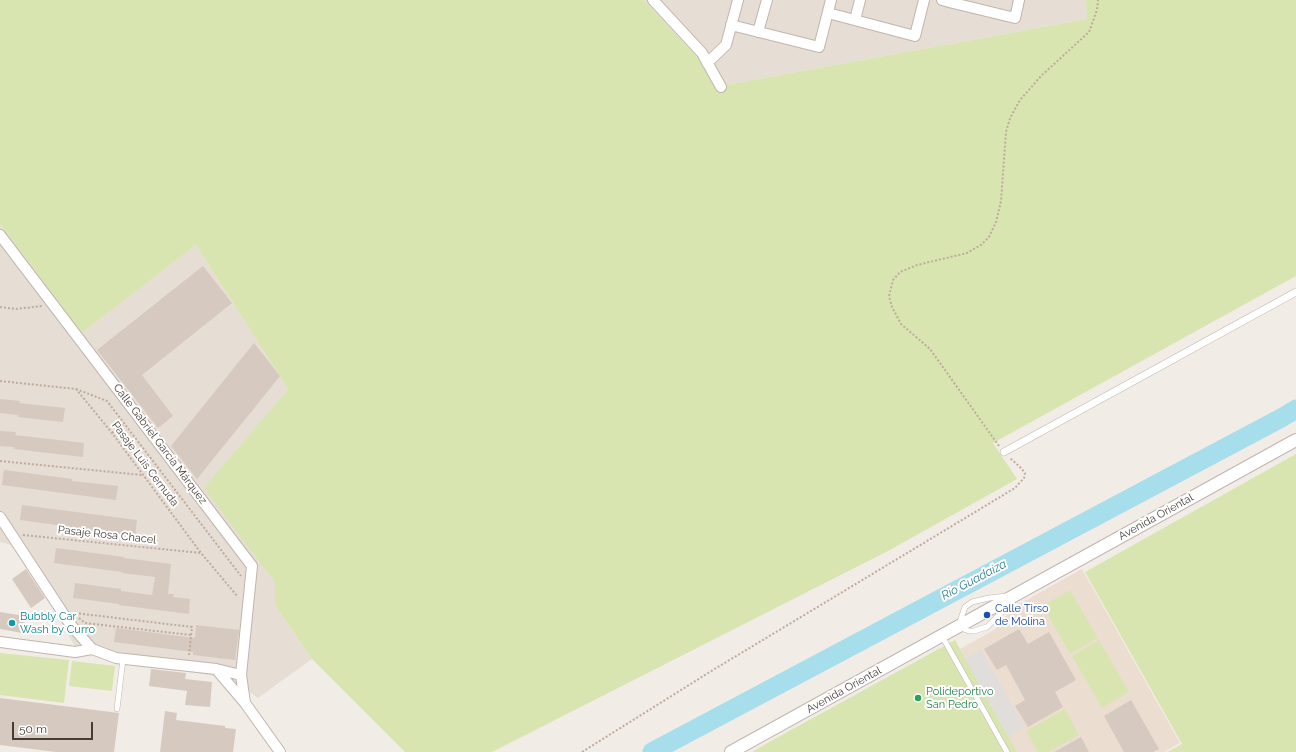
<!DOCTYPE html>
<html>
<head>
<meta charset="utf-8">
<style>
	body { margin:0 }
	#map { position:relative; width:1296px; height:752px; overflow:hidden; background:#f2ece7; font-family:Raleway,sans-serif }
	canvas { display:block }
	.scale { position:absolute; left:12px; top:722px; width:81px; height:18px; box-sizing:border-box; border:2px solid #453c36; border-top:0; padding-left:5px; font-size:12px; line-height:14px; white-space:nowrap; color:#453c36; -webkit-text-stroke:3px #fff; paint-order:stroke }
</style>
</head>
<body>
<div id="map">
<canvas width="1296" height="752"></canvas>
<div class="scale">50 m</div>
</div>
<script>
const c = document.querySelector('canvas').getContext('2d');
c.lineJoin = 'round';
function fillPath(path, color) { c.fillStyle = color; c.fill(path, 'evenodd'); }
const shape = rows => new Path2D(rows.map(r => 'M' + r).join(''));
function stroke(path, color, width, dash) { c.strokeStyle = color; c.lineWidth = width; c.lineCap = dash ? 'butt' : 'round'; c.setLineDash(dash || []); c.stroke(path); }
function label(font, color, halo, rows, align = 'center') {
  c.font = font + ' Raleway,sans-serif'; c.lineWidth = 4; c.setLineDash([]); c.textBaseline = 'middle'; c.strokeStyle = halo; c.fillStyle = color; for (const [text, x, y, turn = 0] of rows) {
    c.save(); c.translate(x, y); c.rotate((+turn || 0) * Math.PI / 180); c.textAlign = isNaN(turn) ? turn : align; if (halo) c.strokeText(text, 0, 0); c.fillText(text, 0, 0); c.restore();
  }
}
fillPath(shape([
	[644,0,1086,0,1087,19,715,87,701,61],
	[0,224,82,333,196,245,288,389,205,488,275,583,275,605,312,659,258,698,231,679,78,652,18,547,0,542]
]), '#e6ddd5');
fillPath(shape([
	[1082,569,1180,743,1164,752,1017,752,960,649,994,630,1014,607]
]), '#ebded1');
fillPath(shape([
	[0,0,644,0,701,61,715,87,1087,19,1086,0,1296,0,1296,276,993,443,1017,479,888,551,492,752,405,752,312,659,275,605,275,583,204,488,288,389,196,245,82,333,0,224],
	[1296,454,1296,752,1167,752,1182,744,1085,572],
	[1070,590,1098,638,1070,654,1043,606],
	[955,640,1017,752,752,752,771,741],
	[1099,640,1129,692,1102,708,1072,656],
	[0,653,69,660,64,703,0,695],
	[72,661,115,666,112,691,69,686],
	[1065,709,1079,735,1049,752,1038,752,1026,731]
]), '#d8e5b1');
fillPath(shape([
	[981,650,1025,727,1009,737,965,659]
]), '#e1dddb');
stroke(shape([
	[652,752,1283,417,1296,409]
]), '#a6deec', 19);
fillPath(shape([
	[203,266,232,303,142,375,173,416,158,428,97,350],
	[254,343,280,376,197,479,171,446],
	[0,399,20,401,19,403,65,408,63,422,18,417,18,415,0,413],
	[0,431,16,432,15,435,84,443,83,457,14,449,14,447,0,446],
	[4,470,72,479,72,481,118,486,116,500,2,485],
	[22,505,137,520,135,536,20,520],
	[56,548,124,557,124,558,171,564,168,594,174,594,173,597,190,599,189,614,119,605,119,604,73,598,75,583,121,589,121,591,152,595,155,577,122,573,122,572,54,563],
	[26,569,45,598,31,608,12,579],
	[0,612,25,616,22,633,0,629],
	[196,625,239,630,235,660,193,655,193,652,114,642,116,628,195,638],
	[1019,629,1028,644,1049,632,1076,680,1055,692,1063,707,1028,727,1015,706,1025,700,1006,665,997,670,984,649],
	[151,669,186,673,185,679,212,682,210,707,185,705,187,691,149,686],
	[0,698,119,713,114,752,56,752,0,745],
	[1131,700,1159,749,1153,752,1124,752,1104,716],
	[165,711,177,713,176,720,225,726,225,728,236,729,233,752,160,752],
	[1081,737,1089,752,1054,752]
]), '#d6c9c0');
const service = shape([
	[1015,595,1004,610,987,627,974,631,969,631,958,627,965,607,972,602,989,598,1015,595],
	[942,636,1007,752],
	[117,709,123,659]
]);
const pedestrian = shape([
	[1004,452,1296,292]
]);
const minor = shape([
	[653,0,702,53,721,87],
	[942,0,953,3,954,0],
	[953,3,1015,18,1019,0],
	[828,13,915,36,924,0],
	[855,20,860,0],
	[731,25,819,47,831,0],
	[758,32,767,0],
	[707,63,726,45,738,0],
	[0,235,252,566,241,675,245,703],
	[0,517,70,624,92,649,116,658,216,669,241,675],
	[0,642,75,652,92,649],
	[216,669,245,703,280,752]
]);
const tertiary = shape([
	[731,752,1296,440]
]);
stroke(service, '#c0b5ad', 6);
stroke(pedestrian, '#c0b5ad', 8);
stroke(minor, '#c0b5ad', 12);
stroke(tertiary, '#c0b5ad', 14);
stroke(shape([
	[0,307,16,309,42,306],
	[0,381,76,389,112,433,201,553,238,597],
	[76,389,107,401,241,576],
	[112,433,125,423],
	[999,446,930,349,901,324,892,307,889,296,893,280,900,272,917,265,967,253,981,245,989,237,996,222,1001,201,1006,132,1010,118,1020,100,1041,76,1089,32,1097,10,1098,0],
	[0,461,142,475],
	[23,535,201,553],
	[75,613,192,627,189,656],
	[79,618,85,623,191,635],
	[582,752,713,670,1015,488,1024,478,1025,473,1020,467,1010,458]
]), '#beab9c', 2, [2, 2]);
stroke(service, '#fff', 5);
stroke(pedestrian, '#fff', 7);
stroke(minor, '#fff', 10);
stroke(tertiary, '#fff', 12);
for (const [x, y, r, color] of [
	[987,615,4,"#1a4fb4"],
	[12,623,4,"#0f9aa8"],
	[918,698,4,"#2e9e5b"]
]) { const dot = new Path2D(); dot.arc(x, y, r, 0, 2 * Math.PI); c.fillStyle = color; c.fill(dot); stroke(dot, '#fff', 1.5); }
label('11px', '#453c36', '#fff', [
	["Calle Gabriel García Márquez",160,444,53],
	["Pasaje Luis Cernuda",145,464,53],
	["Avenida Oriental",1156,517,-29],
	["Pasaje Rosa Chacel",107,535,6],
	["Avenida Oriental",844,690,-29]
]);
label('11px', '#164399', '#fff', [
	["Calle Tirso",995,609],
	["de Molina",995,622]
], 'left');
label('11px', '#0d838f', '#fff', [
	["Bubbly Car",20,617],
	["Wash by Curro",20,630]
], 'left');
label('11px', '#27864d', '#fff', [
	["Polideportivo",926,692],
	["San Pedro",926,705]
], 'left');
label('italic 12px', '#307e94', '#fff', [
	["Rio Guadaiza",974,580,-28]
]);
</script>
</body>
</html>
